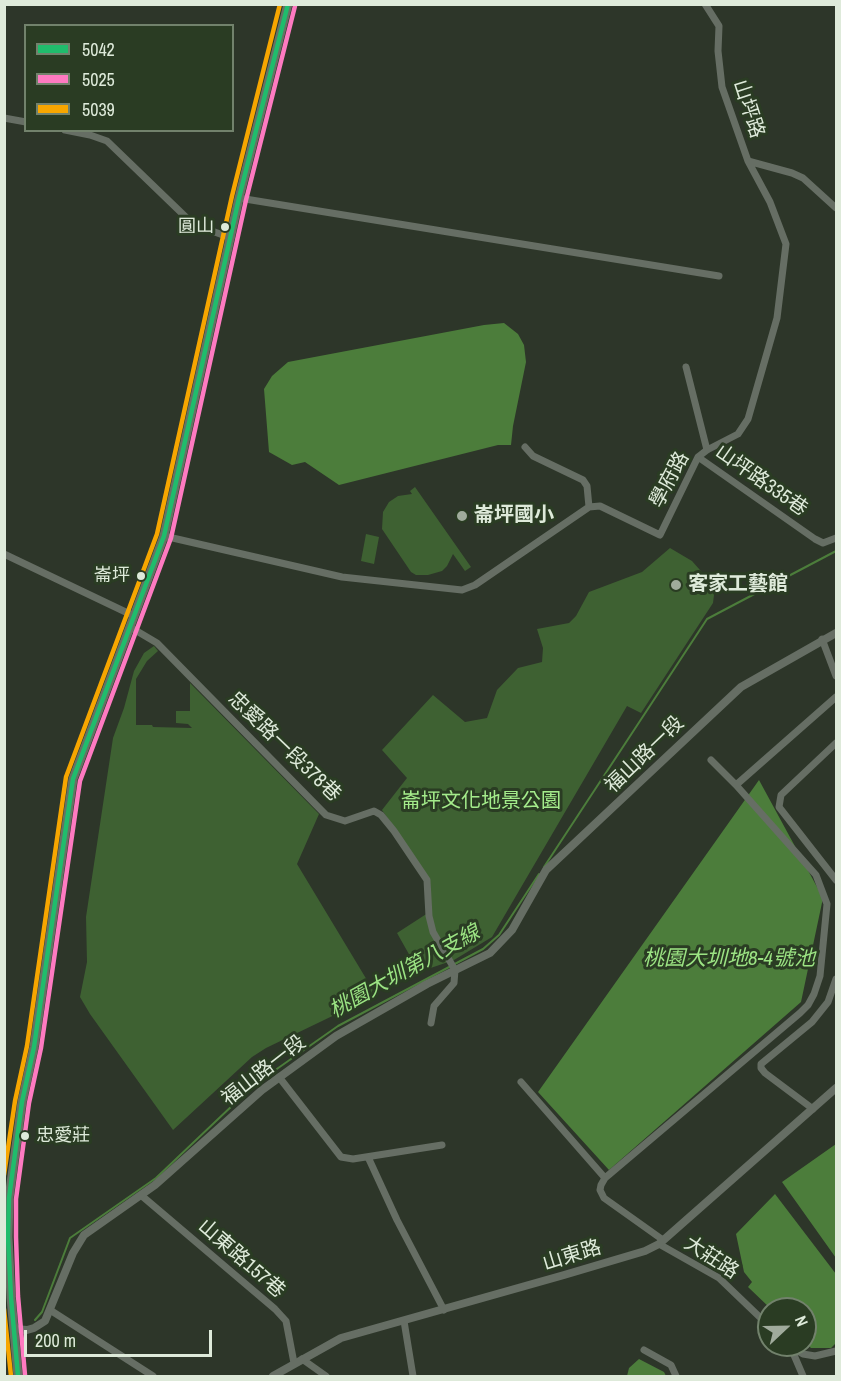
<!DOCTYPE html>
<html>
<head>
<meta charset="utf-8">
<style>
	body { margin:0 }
	#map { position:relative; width:841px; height:1381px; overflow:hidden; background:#2d3629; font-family:"Archivo Narrow",sans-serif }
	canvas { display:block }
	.frame { position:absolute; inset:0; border:6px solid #deeada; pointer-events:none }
	.legend { position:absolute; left:24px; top:24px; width:210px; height:108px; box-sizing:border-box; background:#2a3c23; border:2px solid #72826c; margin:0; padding:8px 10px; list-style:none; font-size:18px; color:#deeada }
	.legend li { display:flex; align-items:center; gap:12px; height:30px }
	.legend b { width:30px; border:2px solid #72826c }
	.north { position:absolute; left:757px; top:1297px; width:60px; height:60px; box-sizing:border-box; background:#2a3c23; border:2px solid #72826c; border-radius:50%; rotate:68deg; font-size:16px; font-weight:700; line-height:24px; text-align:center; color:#deeada }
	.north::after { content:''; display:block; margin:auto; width:21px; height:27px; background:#a0ab9c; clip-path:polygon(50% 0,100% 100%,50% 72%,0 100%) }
	.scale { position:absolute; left:24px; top:1330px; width:188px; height:27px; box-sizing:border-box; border:3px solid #deeada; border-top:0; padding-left:8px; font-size:18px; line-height:21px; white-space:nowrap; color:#deeada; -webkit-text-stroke:4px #2a3c23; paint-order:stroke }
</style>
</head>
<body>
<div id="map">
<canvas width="841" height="1381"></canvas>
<div class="frame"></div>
<ul class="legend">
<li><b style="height:8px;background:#20bc6c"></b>5042</li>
<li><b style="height:8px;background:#fe7ac1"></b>5025</li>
<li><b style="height:8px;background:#f7a600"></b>5039</li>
</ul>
<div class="north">N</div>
<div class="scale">200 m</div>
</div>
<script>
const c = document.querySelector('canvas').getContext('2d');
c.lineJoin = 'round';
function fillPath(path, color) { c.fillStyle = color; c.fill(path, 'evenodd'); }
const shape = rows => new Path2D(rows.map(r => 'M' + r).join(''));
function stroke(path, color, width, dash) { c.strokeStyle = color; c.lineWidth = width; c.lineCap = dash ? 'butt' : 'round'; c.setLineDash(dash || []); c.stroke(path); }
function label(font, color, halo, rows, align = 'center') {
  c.font = font + ' "Archivo Narrow","Noto Sans TC",sans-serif'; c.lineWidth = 6; c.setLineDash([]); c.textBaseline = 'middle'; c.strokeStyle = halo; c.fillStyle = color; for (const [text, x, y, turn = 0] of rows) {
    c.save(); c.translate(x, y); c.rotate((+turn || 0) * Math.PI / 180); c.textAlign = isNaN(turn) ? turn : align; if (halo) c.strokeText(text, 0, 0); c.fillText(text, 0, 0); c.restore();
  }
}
fillPath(shape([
	[415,487,471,567,465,571,453,554,447,566,442,571,428,575,416,575,411,572,382,529,383,512,389,502,398,496,412,494,410,491],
	[366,534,379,537,374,564,361,561],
	[670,548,692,561,715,587,713,603,641,713,627,706,492,937,454,960,419,972,397,933,431,911,430,880,382,810,407,778,382,750,433,695,465,722,487,718,497,690,518,668,542,662,543,648,537,629,569,623,576,616,589,592,642,572],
	[154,646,158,651,147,661,136,679,136,725,152,725,153,727,192,728,188,724,176,723,176,711,190,711,190,683,319,814,297,864,376,995,266,1048,252,1057,173,1130,90,1014,80,997,87,962,86,917,113,738,124,708,134,671,144,653]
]), '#3e6132');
fillPath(shape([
	[504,323,518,334,524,345,526,362,513,426,511,445,498,445,339,485,305,462,292,465,269,452,264,389,272,376,288,362,484,325],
	[759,780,823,898,801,1002,609,1170,538,1092],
	[836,1144,836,1258,782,1182],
	[775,1194,836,1274,836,1343,831,1348,811,1348,805,1342,805,1309,771,1309,748,1287,752,1282,744,1272,736,1234],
	[639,1359,664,1372,666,1376,627,1376,629,1368]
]), '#4c7d3b');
stroke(shape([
	[544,867,707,619,836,551],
	[35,1320,42,1312,70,1238,156,1178,254,1085,338,1026,483,949,499,935,539,874]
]), '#4c7d3b', 2);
stroke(shape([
	[705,4,719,26,718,51,722,87,748,161,792,173,803,178,836,208],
	[4,118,26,122],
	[65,130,90,135,107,141,193,224,231,238],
	[239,198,719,276],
	[686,367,707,450],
	[525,447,533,456,583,480,587,486,589,507],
	[698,457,815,539,823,543,836,538],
	[164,536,342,577,462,590,475,585,589,507,600,506,660,535,698,457,707,450,738,434,748,419,777,318,786,244,770,202,748,161],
	[4,554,134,616],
	[130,627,157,643,326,815,345,821,374,811,381,815,394,831,427,880,429,916,433,932,455,970,454,983,434,1006,431,1023],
	[822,639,836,676],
	[836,743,781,795,779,807,836,880],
	[736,785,836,697],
	[279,1077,341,1157,353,1159,442,1145],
	[521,1082,605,1178],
	[813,1109,765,1073,761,1068,761,1064,812,1022,828,1002,836,979],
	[368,1157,397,1220,444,1310],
	[142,1196,275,1309,286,1321,294,1363],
	[663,1240,604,1198,600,1190,601,1185,605,1178,800,1013,808,1005,814,994,820,976,827,904,816,875,736,785,711,760],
	[659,1244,719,1278,769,1326],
	[50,1310,153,1376],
	[404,1321,413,1376],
	[788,1345,803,1354,815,1356,836,1351],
	[791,1348,803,1376],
	[644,1350,671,1365,676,1376],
	[302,1359,326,1376]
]), '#666e64', 7);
stroke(shape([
	[15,1329,27,1330,34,1328,45,1321,73,1253,84,1235,155,1185,262,1090,336,1036,427,984,490,953,512,930,546,870,741,687,836,633],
	[273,1376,341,1338,564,1275,645,1251,659,1244,836,1088]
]), '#666e64', 8);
stroke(shape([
	[18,1376,11,1297,8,1237,9,1198,22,1102,34,1047,73,779,164,536,239,198,288,4]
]), '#677164', 9);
stroke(shape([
	[18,1376,11,1297,8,1237,9,1198,22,1102,34,1047,73,779,164,536,239,198,288,4]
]), '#20bc6c', 4.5);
stroke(shape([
	[25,1375,18,1296,16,1237,16,1199,29,1103,41,1048,80,781,171,538,246,200,295,6]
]), '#fe7ac1', 4.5);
stroke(shape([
	[4,1175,15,1101,27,1046,66,777,157,534,232,196,280,4],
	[4,1309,11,1376]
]), '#f7a600', 4.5);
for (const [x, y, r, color] of [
	[225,227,5,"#deeada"],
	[462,516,6,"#a0ab9c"],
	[141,576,5,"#deeada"],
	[676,585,6,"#a0ab9c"],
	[25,1136,5,"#deeada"]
]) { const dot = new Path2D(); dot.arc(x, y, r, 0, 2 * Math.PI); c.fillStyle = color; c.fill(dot); stroke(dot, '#2a3c23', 2); }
label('18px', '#deeada', '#2a3c23', [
	["圓山",214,227],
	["崙坪",130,576],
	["忠愛莊",36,1136,"left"]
], 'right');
label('20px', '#deeada', '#2a3c23', [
	["山坪路",748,109,72],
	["學府路",670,480,-62],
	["山坪路335巷",761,481,35],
	["忠愛路一段378巷",284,747,44],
	["福山路一段",645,755,-44],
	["福山路一段",264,1071,-38],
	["山東路",572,1256,-17],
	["大莊路",711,1258,33],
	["山東路157巷",241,1259,41]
]);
label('bold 20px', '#deeada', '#2a3c23', [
	["崙坪國小",474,516],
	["客家工藝館",688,585]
], 'left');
label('20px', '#a4ec8b', '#2a3c23', [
	["崙坪文化地景公園",481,802]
]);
label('italic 21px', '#9be383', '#2a3c23', [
	["桃園大圳地8-4號池",729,959],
	["桃園大圳第八支線",405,972,-29]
]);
</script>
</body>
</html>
